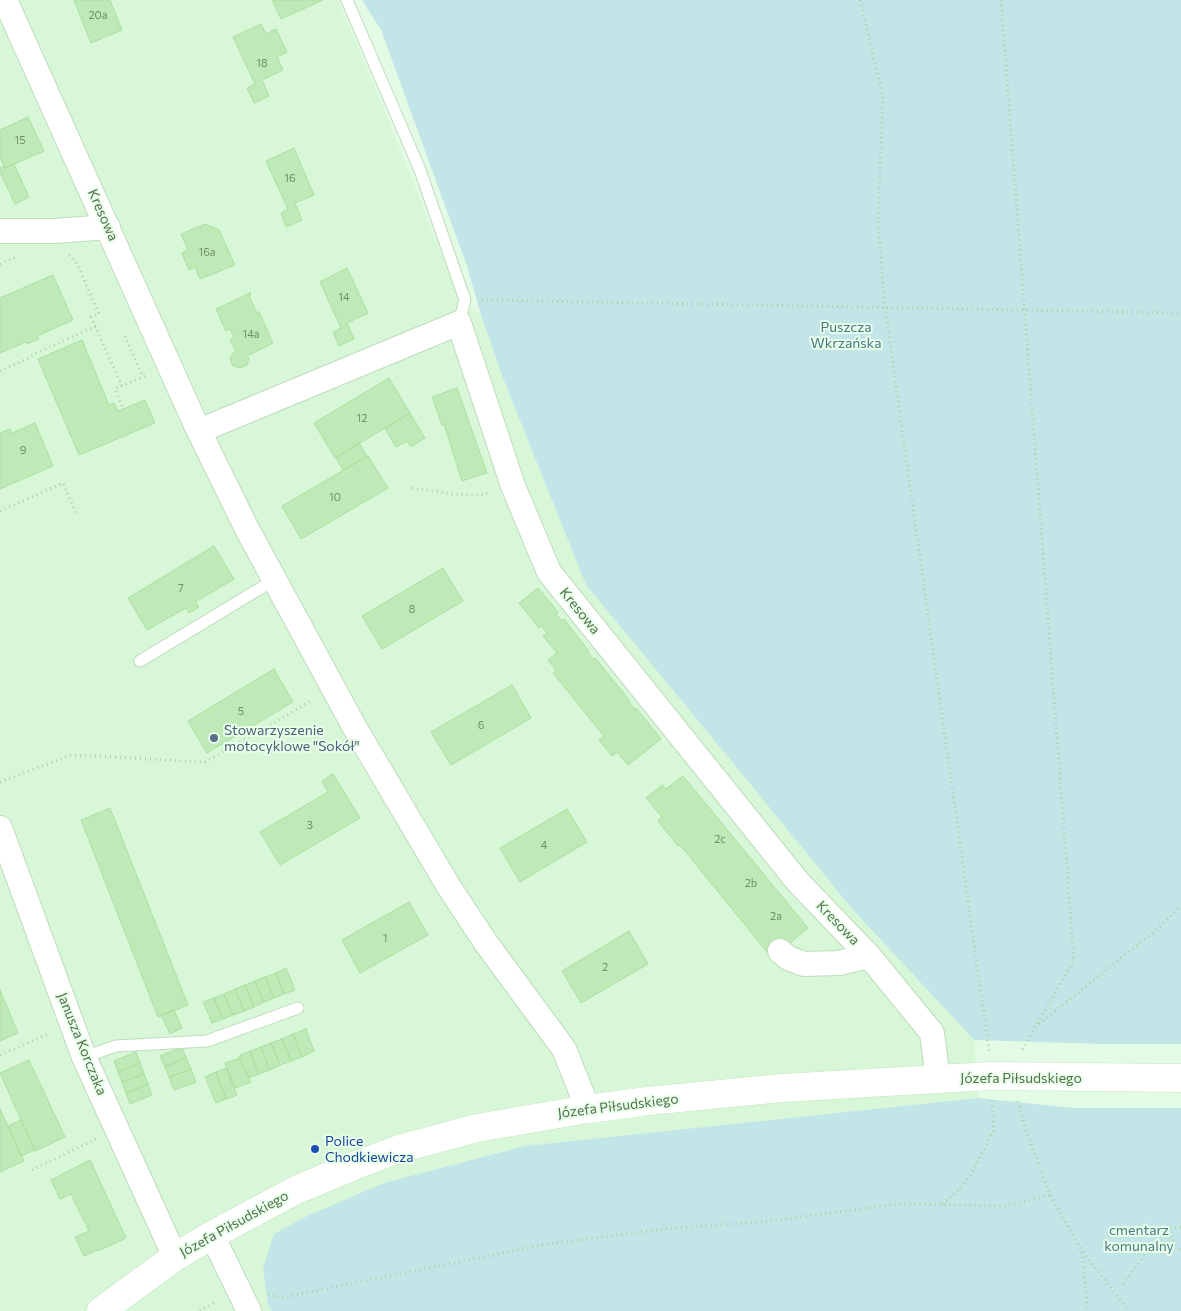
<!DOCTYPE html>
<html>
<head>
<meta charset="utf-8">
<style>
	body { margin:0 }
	canvas { display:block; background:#e3fbe4 }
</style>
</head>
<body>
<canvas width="1181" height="1311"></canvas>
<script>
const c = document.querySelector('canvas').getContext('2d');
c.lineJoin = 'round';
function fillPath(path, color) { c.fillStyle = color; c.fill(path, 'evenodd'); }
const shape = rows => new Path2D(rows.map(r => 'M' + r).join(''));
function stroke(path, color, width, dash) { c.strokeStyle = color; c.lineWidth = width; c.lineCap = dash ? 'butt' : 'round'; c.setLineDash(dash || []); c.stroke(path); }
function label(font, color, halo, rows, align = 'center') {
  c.font = font + ' Commissioner,sans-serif'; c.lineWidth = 4; c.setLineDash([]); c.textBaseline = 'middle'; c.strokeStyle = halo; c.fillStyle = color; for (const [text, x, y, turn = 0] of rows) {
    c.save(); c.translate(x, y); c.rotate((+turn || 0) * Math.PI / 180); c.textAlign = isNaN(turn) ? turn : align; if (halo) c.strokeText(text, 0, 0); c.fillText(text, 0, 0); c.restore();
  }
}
fillPath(shape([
	[0,0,338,0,376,89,462,305,481,315,503,378,586,585,738,769,853,910,974,1040,978,1098,525,1146,384,1183,307,1216,274,1234,268,1305,272,1311,0,1311]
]), '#d8f7d8');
fillPath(shape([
	[362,0,1181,0,1181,1044,1102,1044,974,1040,853,910,738,769,586,585,503,378,481,315,467,266,381,30],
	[978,1098,1074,1108,1181,1108,1181,1311,272,1311,268,1305,263,1268,274,1234,307,1216,384,1183,525,1146]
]), '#c2e6e8');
const building = shape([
	[74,0,110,0,122,30,91,43,74,0],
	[272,0,323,0,281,19,272,0],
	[261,24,266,34,276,29,287,52,277,57,283,70,262,80,269,96,254,103,247,88,255,84,233,37,261,24],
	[28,117,44,151,5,168,0,157,0,130,28,117],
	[294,148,314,195,295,203,302,220,286,227,281,213,288,209,266,161,294,148],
	[14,164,29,197,15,204,0,172,0,168,4,166,5,168,14,164],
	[205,224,219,230,235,265,200,279,195,267,189,270,182,253,188,250,181,234,205,224],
	[347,268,368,313,347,323,354,339,339,346,333,332,341,328,320,282,347,268],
	[53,275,73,320,37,336,39,339,27,344,26,342,0,353,0,298,53,275],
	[250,293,251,295,249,296,257,313,259,312,273,343,247,356,249,358,247,365,240,368,233,366,230,359,233,353,236,351,230,340,234,338,230,329,226,331,216,309,250,293],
	[82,340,109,405,114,403,118,411,145,400,155,423,79,455,38,359,82,340],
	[389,378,410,413,335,458,314,423,389,378],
	[457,388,487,473,462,481,444,424,442,425,432,397,457,388],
	[410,413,425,438,411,447,407,441,396,447,385,428,410,413],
	[35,423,53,466,0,489,0,433,10,429,12,433,35,423],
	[359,443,367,456,343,470,336,458,359,443],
	[368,456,388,488,301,539,282,506,368,456],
	[214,546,234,579,195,602,199,607,189,613,186,608,147,630,128,598,214,546],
	[443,568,463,601,382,649,362,616,443,568],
	[538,588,558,612,556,614,562,621,564,619,588,650,588,652,593,659,595,658,630,701,629,702,634,709,636,708,661,739,628,765,617,752,612,756,599,740,604,736,553,673,556,670,548,660,557,653,543,636,547,633,542,626,539,628,519,603,538,588],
	[274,669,293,702,207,753,188,721,274,669],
	[512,685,531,718,451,765,431,732,512,685],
	[333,774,360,818,280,865,260,832,328,792,322,781,333,774],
	[683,776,808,928,772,958,680,845,678,846,658,821,662,817,646,798,662,785,666,789,683,776],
	[110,808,188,1005,158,1017,81,820,110,808],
	[567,809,587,842,520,882,500,848,567,809],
	[409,902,428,935,360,973,342,940,409,902],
	[629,931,648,964,581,1003,562,971,629,931],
	[286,968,295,990,284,994,276,973,286,968],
	[276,973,284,994,274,998,265,977,276,973],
	[265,977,274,998,264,1002,255,981,265,977],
	[255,981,264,1002,254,1007,245,985,255,981],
	[245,985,254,1007,244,1011,235,989,245,985],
	[235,989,244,1011,233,1015,224,994,235,989],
	[0,990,18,1033,0,1041,0,990],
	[224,994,233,1015,223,1019,214,998,224,994],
	[214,998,223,1019,212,1023,203,1002,214,998],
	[174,1010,182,1028,170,1034,161,1015,174,1010],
	[306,1029,314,1051,302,1057,293,1034,306,1029],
	[293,1034,302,1057,291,1061,282,1039,293,1034],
	[282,1039,291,1061,280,1065,271,1043,282,1039],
	[271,1043,280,1065,270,1070,261,1047,271,1043],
	[182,1047,186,1058,165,1067,160,1056,182,1047],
	[261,1047,270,1070,259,1074,250,1051,261,1047],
	[250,1051,259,1074,249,1078,239,1056,250,1051],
	[136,1052,140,1063,118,1072,114,1061,136,1052],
	[186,1058,191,1069,169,1077,165,1067,186,1058],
	[240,1058,251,1082,235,1088,225,1063,240,1058],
	[29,1060,65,1137,35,1151,0,1073,29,1060],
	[140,1063,144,1074,122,1082,118,1072,140,1063],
	[226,1068,237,1095,226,1099,216,1072,226,1068],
	[191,1069,196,1082,174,1090,169,1077,191,1069],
	[216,1072,226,1099,216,1103,205,1077,216,1072],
	[144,1074,148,1084,126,1093,122,1082,144,1074],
	[148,1084,152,1095,130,1104,126,1093,148,1084],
	[0,1109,24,1161,0,1172,0,1109],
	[21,1120,35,1150,21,1156,8,1126,21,1120],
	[90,1160,126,1238,98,1251,97,1250,84,1256,75,1237,89,1231,71,1194,60,1199,51,1180,90,1160]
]);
fillPath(building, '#bfeab7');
stroke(building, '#a9e19d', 1);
const lane = shape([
	[347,0,420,170,465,300,459,323],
	[140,661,274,580],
	[84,1057,116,1046,207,1041,298,1008]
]);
const street = shape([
	[5,0,196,425,247,529,355,728,449,887,486,943,564,1049,588,1109],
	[0,231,55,231,108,227],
	[199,431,459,323,513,486,549,572,798,882,869,956,932,1033,938,1079],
	[0,828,84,1057,175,1257],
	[780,951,788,958,804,964,839,963,869,956],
	[212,1235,249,1311]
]);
const secondary = shape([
	[101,1311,175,1257,212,1235,296,1190,356,1165,399,1149,477,1128,588,1109,648,1101,782,1088,991,1076,1181,1078]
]);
stroke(lane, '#bfdcbc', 13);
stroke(street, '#bfdcbc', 26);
stroke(secondary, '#c3e5c0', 29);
stroke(shape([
	[860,0,883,97,878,223,885,307,989,1051],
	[1001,0,1074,960,1022,1050],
	[69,255,77,264,99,314,91,317,122,386],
	[0,264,18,256],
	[482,300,1181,313],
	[125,336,143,377],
	[0,371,31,357,34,354,96,326],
	[122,406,115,389,147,375],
	[412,488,452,494,480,495,491,492],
	[0,511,63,483,76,513],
	[0,782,71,755,205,762,313,700],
	[1039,1024,1155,931,1181,906],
	[0,1055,50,1033],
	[1018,1101,1024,1125,1050,1195,1082,1251,1129,1311],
	[32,1170,96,1139],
	[942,1204,956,1193,970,1176,994,1130,992,1100],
	[1181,1227,1165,1229,1181,1252],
	[1082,1252,1088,1311],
	[1123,1284,1165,1229],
	[268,1294,281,1298,547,1244,663,1229,771,1221,897,1204,1007,1206,1050,1195],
	[200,1311,217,1301]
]), '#a8d49f', 3, [1, 4]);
stroke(lane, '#fff', 11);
stroke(street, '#fff', 24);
stroke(secondary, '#fff', 28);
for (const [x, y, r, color] of [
	[214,738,5,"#5c6f8a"],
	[315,1149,5,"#1a4fb4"]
]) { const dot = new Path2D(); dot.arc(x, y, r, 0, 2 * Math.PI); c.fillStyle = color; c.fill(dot); stroke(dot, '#e9feea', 2); }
label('11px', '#6d9065', null, [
	["20a",98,15],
	["18",262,63],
	["15",20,140],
	["16",290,178],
	["16a",207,252],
	["14",344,297],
	["14a",251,334],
	["12",362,418],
	["9",23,450],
	["10",335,497],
	["7",181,588],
	["8",412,609],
	["5",241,711],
	["6",481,725],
	["3",310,825],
	["2c",720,839],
	["4",544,845],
	["2b",751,883],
	["2a",776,916],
	["1",385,938],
	["2",605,967]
]);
label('14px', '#52724a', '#e9feea', [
	["Kresowa",103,215,66],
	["Kresowa",580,611,51],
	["Kresowa",838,923,46],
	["Janusza Korczaka",82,1044,68],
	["Józefa Piłsudskiego",1021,1078],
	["Józefa Piłsudskiego",618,1106,-7],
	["Józefa Piłsudskiego",234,1224,-29]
]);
label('14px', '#497a82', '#e9feea', [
	["Puszcza",846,327],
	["Wkrzańska",846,343],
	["cmentarz",1139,1230],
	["komunalny",1139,1246]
]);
label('14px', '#4e5e75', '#e9feea', [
	["Stowarzyszenie",224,730],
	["motocyklowe \"Sokół\"",224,746]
], 'left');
label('14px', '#164399', '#e9feea', [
	["Police",325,1141],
	["Chodkiewicza",325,1157]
], 'left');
</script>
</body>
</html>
